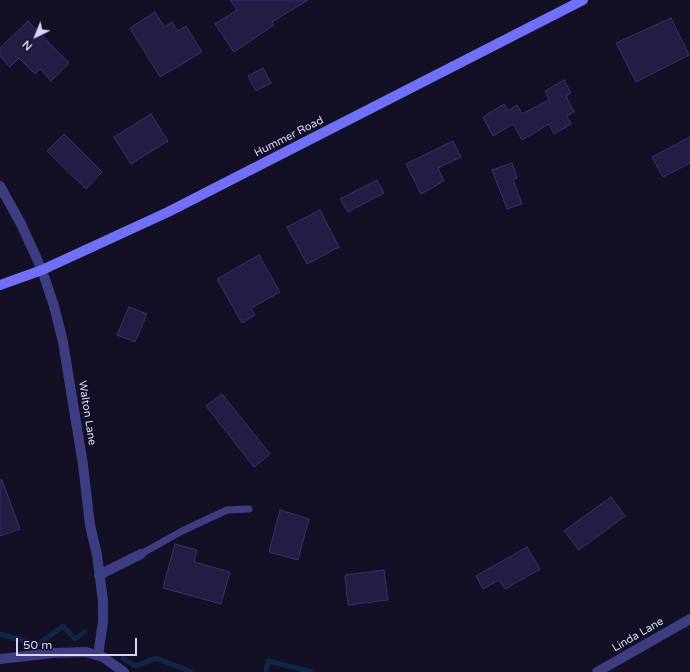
<!DOCTYPE html>
<html>
<head>
<meta charset="utf-8">
<style>
	body { margin:0 }
	#map { position:relative; width:690px; height:672px; overflow:hidden; background:#131025; font-family:"Varela Round",sans-serif }
	canvas { display:block }
	.north { position:absolute; left:16px; top:16px; width:40px; height:40px; -webkit-text-stroke:3px #131025; paint-order:stroke; rotate:223deg; font-size:11px; font-weight:700; line-height:16px; text-align:center; color:#d9d5fd }
	.north::after { content:''; display:block; margin:auto; width:14px; height:18px; background:#d9d5fd; clip-path:polygon(50% 0,100% 100%,50% 72%,0 100%) }
	.scale { position:absolute; left:16px; top:638px; width:121px; height:18px; box-sizing:border-box; border:2px solid #d9d5fd; border-top:0; padding-left:5px; font-size:12px; line-height:14px; white-space:nowrap; color:#d9d5fd; -webkit-text-stroke:3px #131025; paint-order:stroke }
</style>
</head>
<body>
<div id="map">
<canvas width="690" height="672"></canvas>
<div class="north">N</div>
<div class="scale">50 m</div>
</div>
<script>
const c = document.querySelector('canvas').getContext('2d');
c.lineJoin = 'round';
const shape = rows => new Path2D(rows.map(r => 'M' + r).join(''));
function stroke(path, color, width, dash) { c.strokeStyle = color; c.lineWidth = width; c.lineCap = dash ? 'butt' : 'round'; c.setLineDash(dash || []); c.stroke(path); }
function fillPath(path, color) { c.fillStyle = color; c.fill(path, 'evenodd'); }
function label(font, color, halo, rows, align = 'center') {
  c.font = font + ' "Varela Round",sans-serif'; c.lineWidth = 4; c.setLineDash([]); c.textBaseline = 'middle'; c.strokeStyle = halo; c.fillStyle = color; for (const [text, x, y, turn = 0] of rows) {
    c.save(); c.translate(x, y); c.rotate((+turn || 0) * Math.PI / 180); c.textAlign = isNaN(turn) ? turn : align; if (halo) c.strokeText(text, 0, 0); c.fillText(text, 0, 0); c.restore();
  }
}
stroke(shape([
	[0,634,37,645,63,626,75,639,85,632],
	[123,658,135,666,156,658,192,672],
	[266,672,268,661,312,672]
]), '#102648', 5);
const building = shape([
	[230,0,308,0,272,22,274,25,234,52,215,24,237,10,230,0],
	[155,12,164,27,172,22,178,31,186,26,202,52,160,77,130,28,155,12],
	[671,18,689,55,636,82,616,43,671,18],
	[28,21,69,63,51,81,40,69,35,74,19,58,10,67,0,56,0,48,28,21],
	[263,68,271,83,256,91,248,76,263,68],
	[564,80,571,93,566,96,574,112,567,116,571,124,554,134,549,124,522,140,513,124,493,136,483,117,504,104,508,111,517,105,522,114,549,100,545,91,564,80],
	[151,114,168,141,131,164,114,137,151,114],
	[64,134,102,172,86,189,47,151,64,134],
	[690,137,690,163,663,177,652,157,690,137],
	[453,141,461,157,438,168,444,181,421,194,406,164,453,141],
	[512,163,517,178,513,179,522,204,507,209,492,170,512,163],
	[377,180,384,193,348,212,340,199,377,180],
	[320,210,339,247,307,264,287,227,320,210],
	[259,255,280,292,251,308,255,315,242,323,217,279,259,255],
	[129,307,147,314,135,342,117,335,129,307],
	[222,394,270,454,254,467,206,406,222,394],
	[0,480,2,480,20,529,0,536,0,480],
	[611,497,625,516,579,550,564,531,611,497],
	[280,510,309,519,298,560,269,552,280,510],
	[175,544,197,550,194,562,230,572,221,604,163,588,175,544],
	[527,547,540,569,505,589,499,580,483,589,476,576,527,547],
	[384,570,388,600,348,605,345,575,384,570]
]);
fillPath(building, '#241c45');
stroke(building, '#3b2f70', 1);
stroke(shape([
	[141,554,182,531,227,510,249,509]
]), '#3e3d82', 7);
stroke(shape([
	[0,186,21,224,42,270,54,306,63,342,83,465,90,525,97,555,103,601,103,622,98,655],
	[99,575,141,554],
	[0,659,53,653,86,652,103,657,124,672],
	[597,672,690,619]
]), '#3e3d82', 10);
stroke(shape([
	[0,285,42,270,168,212,583,0]
]), '#7170f9', 10);
label('11px', '#d9d5fd', '#131025', [
	["Hummer Road",289,137,-27],
	["Walton Lane",87,413,81],
	["Linda Lane",638,635,-30]
]);
</script>
</body>
</html>
